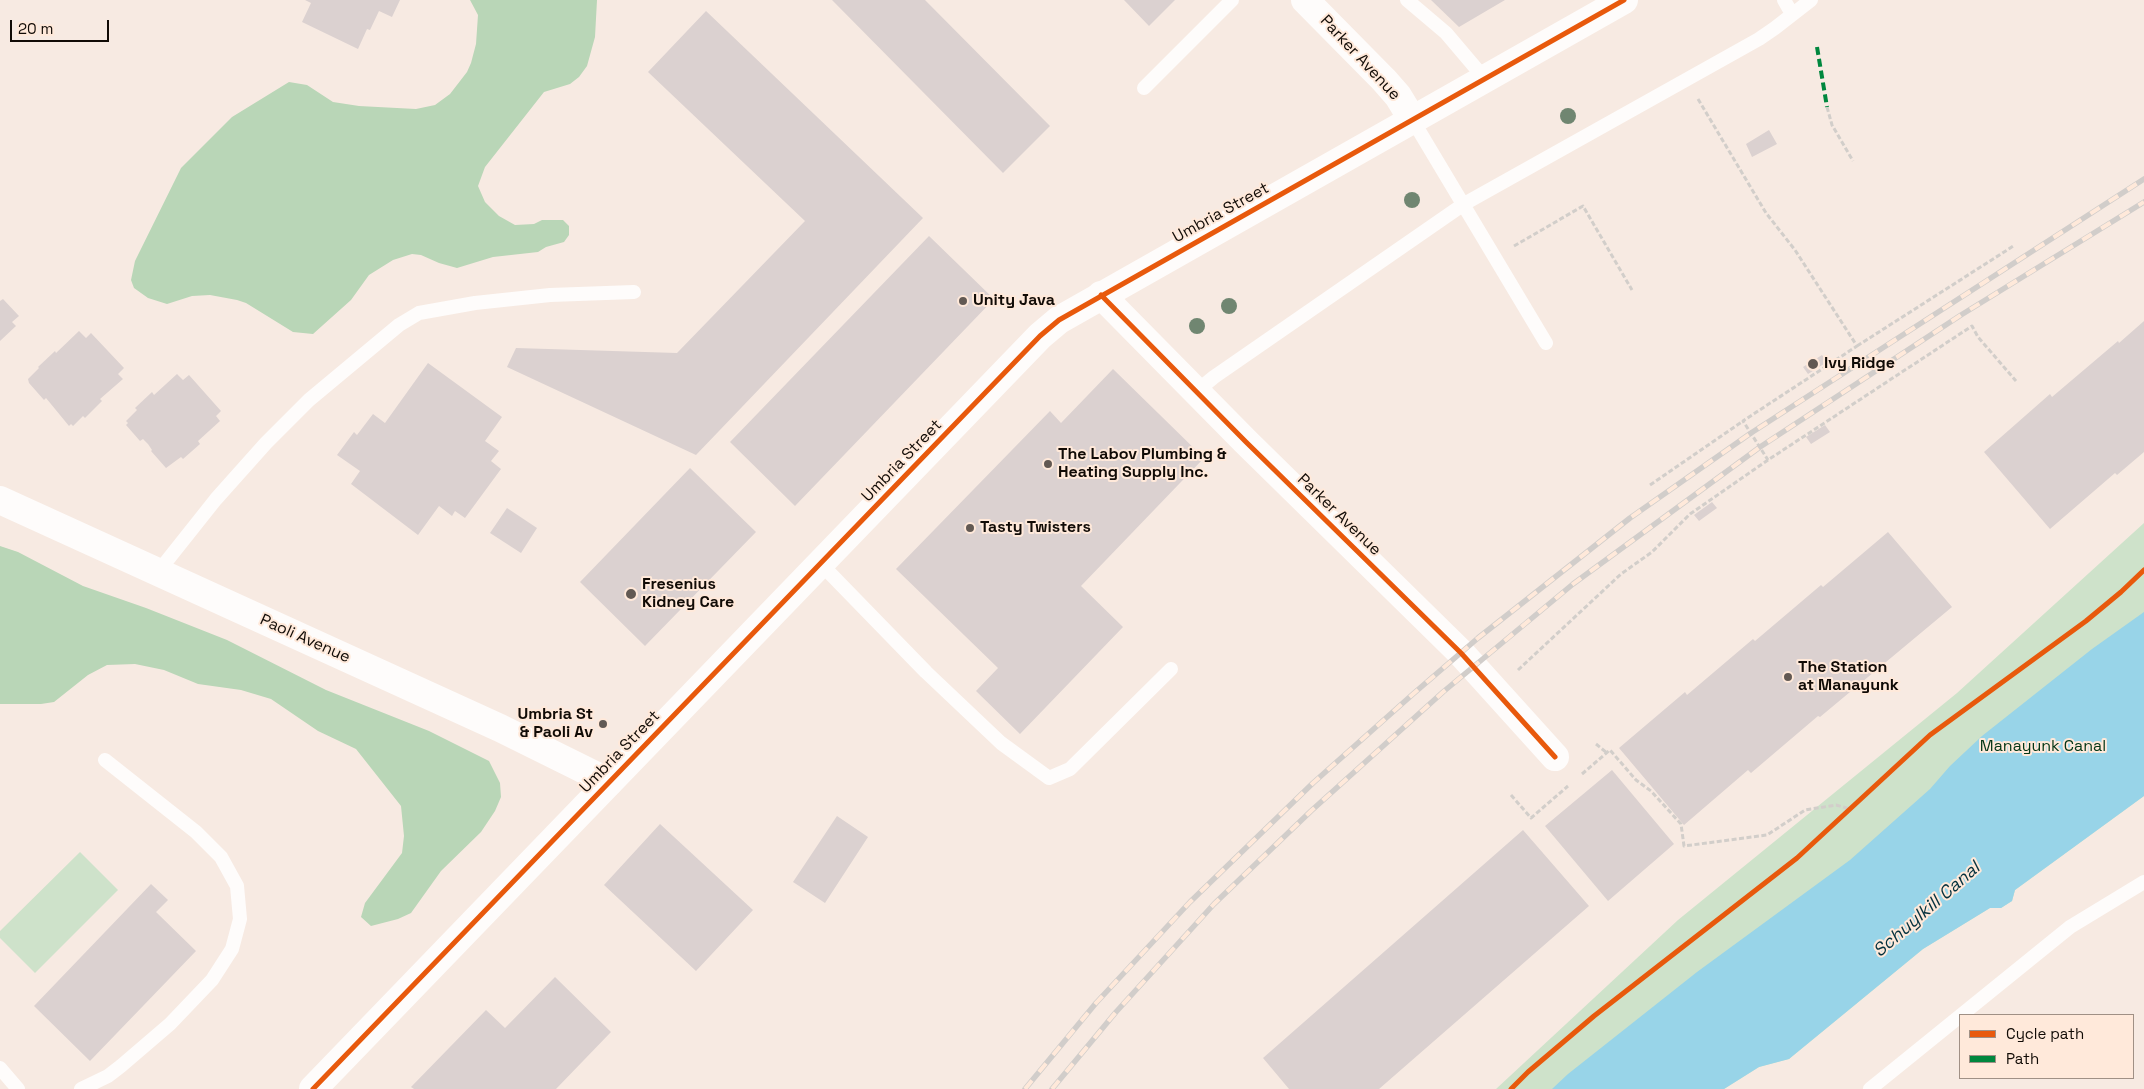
<!DOCTYPE html>
<html>
<head>
<meta charset="utf-8">
<style>
	body { margin:0 }
	#map { position:relative; width:2144px; height:1089px; overflow:hidden; background:#f7eae2; font-family:"Space Grotesk",sans-serif }
	canvas { display:block }
	.legend { position:absolute; left:1959px; top:1014px; width:175px; height:65px; box-sizing:border-box; background:#ffe9da; border:1px solid #a09085; margin:0; padding:6px 9px; list-style:none; font-size:15px; color:#110b06 }
	.legend li { display:flex; align-items:center; gap:10px; height:25px }
	.legend b { width:25px; border:1px solid #a09085 }
	.scale { position:absolute; left:10px; top:20px; width:99px; height:22px; box-sizing:border-box; border:2px solid #110b06; border-top:0; padding-left:6px; font-size:15px; line-height:18px; white-space:nowrap; color:#110b06; -webkit-text-stroke:4px #ffe9da; paint-order:stroke }
</style>
</head>
<body>
<div id="map">
<canvas width="2144" height="1089"></canvas>
<ul class="legend">
<li><b style="height:6px;background:#e8590c"></b>Cycle path</li>
<li><b style="height:6px;background:#00873e"></b>Path</li>
</ul>
<div class="scale">20 m</div>
</div>
<script>
const c = document.querySelector('canvas').getContext('2d');
c.lineJoin = 'round';
function fillPath(path, color) { c.fillStyle = color; c.fill(path, 'evenodd'); }
const shape = rows => new Path2D(rows.map(r => 'M' + r).join(''));
function stroke(path, color, width, dash) { c.strokeStyle = color; c.lineWidth = width; c.lineCap = dash ? 'butt' : 'round'; c.setLineDash(dash || []); c.stroke(path); }
function label(font, color, halo, rows, align = 'center') {
  c.font = font + ' "Space Grotesk",sans-serif'; c.lineWidth = 4; c.setLineDash([]); c.textBaseline = 'middle'; c.strokeStyle = halo; c.fillStyle = color; for (const [text, x, y, turn = 0] of rows) {
    c.save(); c.translate(x, y); c.rotate((+turn || 0) * Math.PI / 180); c.textAlign = isNaN(turn) ? turn : align; if (halo) c.strokeText(text, 0, 0); c.fillText(text, 0, 0); c.restore();
  }
}
fillPath(shape([
	[2144,523,2144,796,2015,890,2012,901,2001,908,1990,908,1923,949,1789,1059,1759,1067,1724,1089,1496,1089,1678,920,1957,693],
	[80,852,118,890,35,973,0,938,0,931]
]), '#cee2ca');
fillPath(shape([
	[470,0,597,0,595,37,587,66,579,77,570,84,544,92,485,167,478,186,485,202,499,216,515,225,534,224,542,220,563,220,569,226,569,235,564,242,546,247,538,252,493,257,457,268,439,263,421,255,412,254,393,260,369,275,351,300,313,334,293,332,246,303,237,300,210,295,192,296,167,304,148,298,134,288,131,280,135,261,181,168,232,117,289,82,307,85,333,102,359,106,416,109,435,105,450,94,467,72,471,63,476,44,478,15],
	[0,546,18,552,83,586,146,608,227,640,326,690,429,731,489,761,500,783,501,797,495,811,481,832,441,871,411,913,398,919,371,926,361,917,365,903,402,853,404,836,401,806,356,749,318,731,271,699,241,690,198,684,164,670,135,664,107,665,88,675,54,702,41,704,0,704]
]), '#b9d6b7');
fillPath(shape([
	[2144,612,2144,796,2015,890,2012,901,2001,908,1990,908,1923,949,1789,1059,1759,1067,1724,1089,1552,1089,1568,1074,1697,972,1850,860,1930,789,1950,766,1982,736,2092,649]
]), '#98d4e8');
fillPath(shape([
	[305,0,400,0,392,17,379,11,370,30,367,29,358,49,302,22,311,3],
	[832,0,925,0,1050,126,1003,173],
	[1124,0,1175,0,1149,26],
	[1431,0,1505,0,1459,27],
	[706,11,923,218,696,455,507,367,516,348,677,353,805,221,648,72],
	[1769,130,1777,144,1752,157,1746,144],
	[929,236,994,299,795,506,730,442],
	[3,299,19,316,12,322,16,326,0,341,0,301],
	[2144,321,2144,452,2117,475,2115,473,2050,529,1984,452,2050,394,2052,397,2118,341,2119,343],
	[79,331,86,338,91,333,124,368,118,374,123,379,100,399,102,401,85,418,83,416,73,426,71,424,69,426,46,398,44,400,29,383,28,379,39,368,38,367,55,351,56,353],
	[1822,355,1827,362,1808,374,1803,367],
	[428,363,502,417,485,441,499,451,491,461,501,469,465,518,455,511,452,516,439,506,418,535,351,484,360,471,337,455,354,432,357,435,373,414,385,423],
	[1113,369,1204,458,1081,586,1123,627,1020,734,976,691,998,668,896,569,1050,411,1061,423],
	[177,374,183,380,189,375,221,411,216,416,220,421,198,441,200,444,183,459,181,457,166,468,151,451,152,450,148,444,143,439,140,441,126,425,128,423,126,421,137,410,135,408,152,392,154,395],
	[1825,425,1830,432,1811,444,1806,437],
	[690,468,756,532,645,646,580,582],
	[1712,502,1717,508,1699,521,1694,515],
	[507,508,537,528,521,553,490,533],
	[1888,532,1952,607,1820,717,1818,716,1751,773,1748,770,1684,825,1619,748,1685,692,1687,695,1753,639,1755,641,1821,585,1823,587],
	[1612,770,1674,844,1608,901,1545,826],
	[837,816,868,837,825,903,793,882],
	[660,824,753,910,696,971,604,885],
	[1523,830,1589,906,1379,1089,1289,1089,1263,1058],
	[151,884,168,900,156,912,196,951,90,1061,34,1006],
	[555,977,611,1032,556,1089,414,1089,411,1087,486,1010,505,1028]
]), '#dbd1d0');
stroke(shape([
	[1698,99,1766,213,1795,250,1857,346,1743,421,1768,460],
	[1827,107,1832,125,1853,161],
	[1514,246,1583,206,1632,290],
	[1857,346,2015,245],
	[1650,485,1743,421],
	[1518,670,1621,574,1652,552,1690,514,1768,460,1972,326,1978,337,2016,381],
	[1596,744,1607,753],
	[1582,774,1610,750,1636,780,1651,791,1681,824,1684,846,1767,835,1805,810,1836,805,1850,809],
	[1511,795,1531,818,1568,786]
]), '#d2ceca', 3, [5, 2.5]);
stroke(shape([
	[1407,0,1446,33,1485,79],
	[1784,0,1792,14],
	[1144,88,1232,0],
	[1412,119,1546,343],
	[1197,391,1214,377,1464,204,1759,39,1775,28,1811,0],
	[820,563,926,672,1001,743,1049,778,1070,769,1171,669],
	[158,572,216,499,266,443,309,400,399,325,419,313,475,303,550,295,634,292],
	[0,1068,18,1089],
	[81,1089,108,1076,121,1066,170,1024,212,980,232,949,240,919,237,886,221,857,196,832,105,760],
	[1870,1089,2070,927,2144,882]
]), '#fefcfb', 14);
stroke(shape([
	[1305,0,1384,80,1398,96,1412,119],
	[1101,295,1246,442,1461,653,1555,757],
	[0,500,500,728,609,782]
]), '#fefcfb', 28);
stroke(shape([
	[313,1089,1040,336,1059,320,1624,0]
]), '#fefcfb', 28);
const rail = shape([
	[1025,1089,1096,1003,1190,902,1313,783,1413,694,1478,638,1630,518,1751,433,2144,179],
	[1052,1089,1116,1012,1214,904,1311,811,1443,692,1573,584,1760,447,1961,315,2144,202]
]);
stroke(rail, '#d1cdca', 5.5);
stroke(rail, '#ffe9da', 4, [11]);
stroke(shape([
	[1817,47,1827,107]
]), '#00873e', 4, [8, 4]);
stroke(shape([
	[1101,295,1246,442,1461,653,1555,757],
	[313,1089,1040,336,1059,320,1624,0],
	[1511,1089,1528,1072,1594,1016,1797,858,1930,735,2086,621,2121,592,2144,570]
]), '#e8590c', 5);
c.fillStyle = '#708671';
for (const [x, y] of [
	[1568,116],
	[1412,200],
	[1229,306],
	[1197,326]
]) { c.beginPath(); c.arc(x, y, 8, 0, 2 * Math.PI); c.fill(); }
for (const [x, y, r, color] of [
	[963,301,5,"#625953"],
	[1813,364,6,"#625953"],
	[1048,464,5,"#625953"],
	[970,528,5,"#625953"],
	[631,594,6,"#625953"],
	[1788,677,5,"#625953"],
	[603,724,5,"#625953"]
]) { const dot = new Path2D(); dot.arc(x, y, r, 0, 2 * Math.PI); c.fillStyle = color; c.fill(dot); stroke(dot, '#ffe9da', 2); }
label('16px', '#110b06', '#ffe9da', [
	["Parker Avenue",1360,58,47],
	["Umbria Street",1221,213,-29],
	["Umbria Street",902,461,-46],
	["Parker Avenue",1339,515,44],
	["Paoli Avenue",305,639,24],
	["Umbria Street",620,752,-46]
]);
label('bold 16px', '#110b06', '#ffe9da', [
	["Unity Java",973,301],
	["Ivy Ridge",1824,364],
	["The Labov Plumbing &",1058,455],
	["Heating Supply Inc.",1058,473],
	["Tasty Twisters",980,528],
	["Fresenius",642,585],
	["Kidney Care",642,603],
	["The Station",1798,668],
	["at Manayunk",1798,686],
	["Umbria St",593,715,"right"],
	["& Paoli Av",593,733,"right"]
], 'left');
label('16px', '#023515', '#ffe9da', [
	["Manayunk Canal",2043,747]
]);
label('italic 18px', '#04313e', '#ffe9da', [
	["Schuylkill Canal",1927,910,-41]
]);
</script>
</body>
</html>
